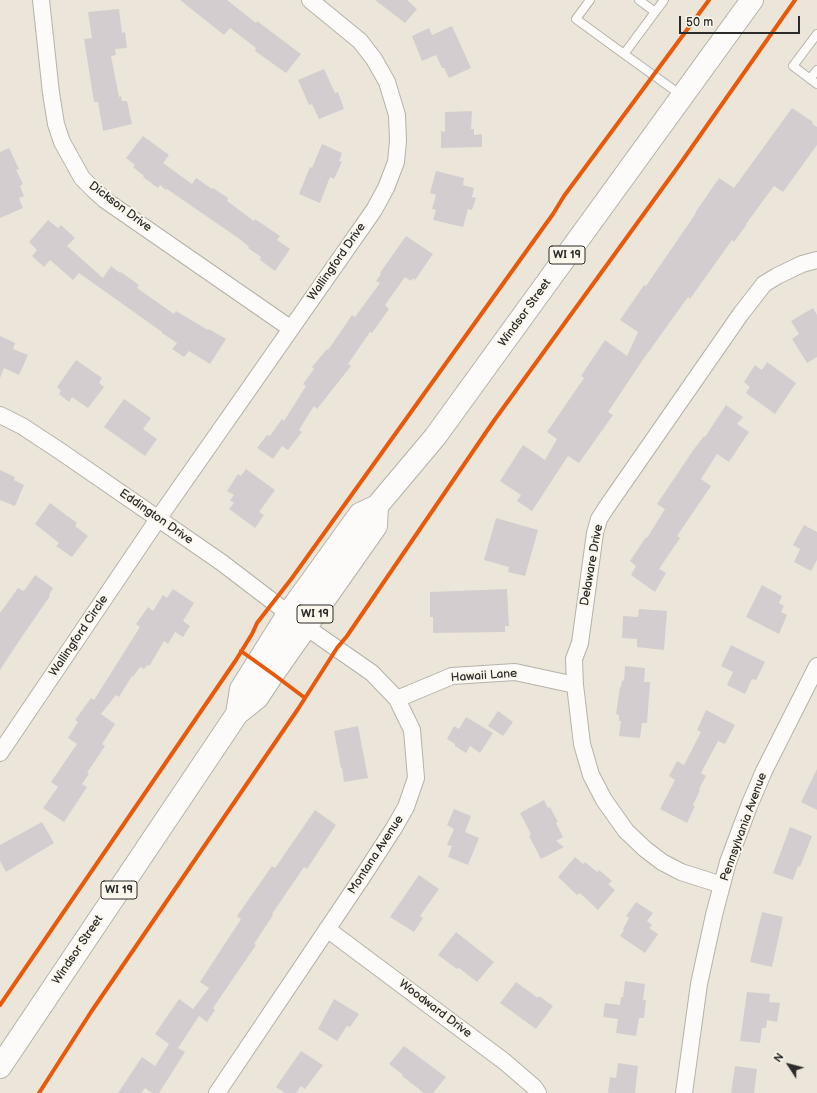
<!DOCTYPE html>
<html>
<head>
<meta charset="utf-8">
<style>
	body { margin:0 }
	#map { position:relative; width:817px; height:1093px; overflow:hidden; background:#ebe6d9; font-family:"Balsamiq Sans",sans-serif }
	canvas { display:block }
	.north { position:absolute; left:769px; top:1045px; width:40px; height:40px; -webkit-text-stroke:3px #fbf7ec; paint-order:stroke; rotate:306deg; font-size:11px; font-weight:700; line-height:16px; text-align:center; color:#2b2b2b }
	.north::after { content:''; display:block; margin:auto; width:14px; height:18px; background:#2b2b2b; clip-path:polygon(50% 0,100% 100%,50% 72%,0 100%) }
	.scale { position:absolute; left:679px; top:16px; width:121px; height:18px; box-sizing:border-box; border:2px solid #2b2b2b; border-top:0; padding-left:5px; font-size:12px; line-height:14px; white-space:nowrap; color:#2b2b2b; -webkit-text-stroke:3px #fbf7ec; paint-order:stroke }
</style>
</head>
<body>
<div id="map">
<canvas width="817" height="1093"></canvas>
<div class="north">N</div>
<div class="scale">50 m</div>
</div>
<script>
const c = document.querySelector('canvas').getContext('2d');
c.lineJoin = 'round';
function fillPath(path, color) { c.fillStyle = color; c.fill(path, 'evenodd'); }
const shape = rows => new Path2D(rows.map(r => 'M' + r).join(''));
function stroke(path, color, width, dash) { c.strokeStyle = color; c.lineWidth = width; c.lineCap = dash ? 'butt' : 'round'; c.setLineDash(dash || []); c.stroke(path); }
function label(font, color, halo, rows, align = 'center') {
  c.font = font + ' "Balsamiq Sans",sans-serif'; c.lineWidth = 4; c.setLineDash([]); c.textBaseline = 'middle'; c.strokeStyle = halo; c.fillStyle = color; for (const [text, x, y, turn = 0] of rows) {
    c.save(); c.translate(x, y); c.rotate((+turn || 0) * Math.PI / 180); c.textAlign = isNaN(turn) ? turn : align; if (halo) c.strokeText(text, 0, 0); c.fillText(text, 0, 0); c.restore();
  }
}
fillPath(shape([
	[180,0,227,0,256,23,257,21,301,54,286,73,255,51,256,48,230,28,224,35],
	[375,0,407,0,417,9,405,23],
	[119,9,122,33,125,32,127,48,115,49,116,55,111,56,119,97,121,96,122,101,127,101,132,124,103,131,98,102,94,102,84,39,92,38,88,12],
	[452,26,471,68,449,78,444,68,442,68,436,55,422,61,412,36,429,28,432,35],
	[324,69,335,93,338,92,344,109,319,119,312,104,309,105,298,80],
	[792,108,813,122,812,124,817,127,817,145,783,192,774,186,746,224,747,224,734,242,732,240,690,299,688,297,642,361,608,412,613,415,579,463,568,456,532,511,517,501,521,495,500,481,523,445,545,460,557,439,547,432,584,378,581,376,605,340,627,356,638,332,620,320,644,285,646,286,696,213,695,213,719,178,734,188],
	[472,111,471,129,474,129,474,135,482,134,482,147,441,148,441,131,445,132,445,112],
	[143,136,169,155,163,163,192,184,196,178,212,189,213,188,228,198,227,201,254,221,255,219,280,236,277,240,290,249,275,271,260,260,261,257,248,248,249,247,241,240,167,189,166,190,160,185,158,188,143,177,144,176,133,167,135,165,126,158],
	[322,144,342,153,339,161,342,162,334,179,330,177,320,203,299,194,310,167,312,168],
	[9,148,19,169,16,170,23,184,20,186,24,196,19,198,23,208,0,218,0,152],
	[436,171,464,178,463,185,474,188,472,197,476,198,472,210,468,209,463,227,433,220,436,210,432,209,436,195,430,193],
	[48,220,58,228,61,225,75,238,67,246,103,278,111,266,120,273,121,272,139,285,137,288,174,314,176,311,208,330,209,329,226,339,210,364,189,351,184,357,172,349,177,343,162,333,162,332,79,273,73,280,50,260,44,267,32,256,37,250,29,242],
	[406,236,433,254,415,280,413,278,411,281,405,277,385,305,389,309,372,333,370,332,348,364,351,366,317,409,314,406,299,430,302,432,288,450,282,446,273,459,257,448,267,435,270,436,282,419,284,421,306,386,303,384,314,369,312,367,327,349,328,350,352,315,355,317,380,283,376,281,381,274,380,273],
	[813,308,817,315,817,357,807,363,792,339,799,334,791,321],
	[0,336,15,343,13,349,28,355,19,375,4,368,0,378],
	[76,360,102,378,99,383,104,387,88,408,72,397,69,402,59,394,61,391,57,387],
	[767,362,796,383,775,414,746,393,750,387,744,382,755,365,762,370],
	[124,399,151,418,143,429,157,439,145,456,104,427],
	[726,405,743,417,737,424,749,432,729,462,717,454,701,479,711,486,677,536,680,538,659,569,666,573,655,592,631,575,636,566,630,561,646,537,647,538,665,509,657,504,694,449,704,436,705,437],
	[246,469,275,490,259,512,264,515,255,528,229,509,234,503,230,500,234,495,227,491,238,474,241,476],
	[0,470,15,477,14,480,24,485,15,506,0,500],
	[50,503,77,523,75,526,88,536,72,557,56,546,59,543,35,524],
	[496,518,538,530,525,576,508,572,509,567,484,560],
	[804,525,817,532,817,560,811,571,794,562,800,549,793,545],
	[35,575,53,588,49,595,50,596,21,638,0,670,0,613,18,588,24,591],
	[762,585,782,596,779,603,784,606,781,612,787,615,779,634,746,617],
	[173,589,194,603,183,621,190,626,183,637,175,632,168,644,164,641,150,665,146,666,144,669,140,667,133,677,132,676,119,697,116,695,101,714,115,724,102,744,105,746,87,773,89,774,82,784,87,787,64,822,43,808,58,787,51,782,77,744,68,738,78,722,75,720,91,698,94,700,140,627,136,624,148,607,153,611,163,595,167,598],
	[507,589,509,626,505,626,505,632,433,633,433,617,430,617,430,592],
	[639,609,667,611,664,650,637,647,637,639,622,638,623,616,638,617],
	[731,645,765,662,756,680,752,679,745,694,727,685,733,672,721,666],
	[625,666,645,668,644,682,650,682,647,723,642,723,640,738,619,736,621,721,619,721,619,715,616,714,620,687,621,687,622,680,624,681],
	[706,710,735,725,725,744,718,741,701,773,706,776,699,789,700,790,693,805,695,806,687,823,660,809,675,780,669,776,677,761,684,765,701,732,697,730],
	[498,711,513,722,503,736,488,726],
	[466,717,493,733,480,753,470,746,466,753,455,746,455,744,447,739,454,726,459,729],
	[358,726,368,778,344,782,342,768,341,768,334,731],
	[817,769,817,810,801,802],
	[544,800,548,808,550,807,558,822,556,823,563,837,556,841,564,847,541,859,529,836,531,834,520,813],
	[454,809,471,816,465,832,479,838,468,865,448,857,452,846,447,845,454,829,447,825],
	[315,810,336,825,307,869,304,867,272,914,273,915,254,944,256,945,213,1008,215,1010,207,1022,199,1016,178,1048,185,1052,159,1093,152,1093,145,1088,141,1093,118,1093,142,1057,155,1066,169,1044,155,1034,179,999,193,1009,209,988,200,982,241,919,237,916,272,866,275,868],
	[42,822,54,843,6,872,0,861,0,845],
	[790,827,812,836,800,867,798,866,793,880,773,873],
	[575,857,583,864,585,862,597,872,599,870,612,881,608,884,615,890,598,910,580,893,577,895,558,877],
	[419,875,439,889,420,916,423,918,414,932,390,917],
	[636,902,653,913,647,921,652,925,649,928,658,934,645,953,620,936,624,930,623,929,629,918,626,916],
	[762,912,783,917,772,967,750,962],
	[456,932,494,962,477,982,459,968,457,969,438,955],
	[625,981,645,984,643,1000,646,1000,644,1018,639,1018,636,1036,616,1033,618,1019,603,1017,605,1003,620,1005,621,997,623,997],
	[516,982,538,998,539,996,553,1006,536,1029,500,1003],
	[747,992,770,994,769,1002,780,1003,777,1022,767,1020,766,1028,762,1028,760,1043,740,1041],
	[334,999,359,1014,350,1027,347,1026,337,1041,318,1029],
	[404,1046,446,1077,433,1093,424,1093,402,1076,403,1075,389,1064],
	[301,1051,323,1065,305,1089,301,1086,296,1093,285,1093,276,1087],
	[618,1063,638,1066,635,1093,608,1093,610,1077,616,1078],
	[735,1066,757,1069,754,1093,731,1093]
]), '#d4cdcf');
const service = shape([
	[590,0,576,19,624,54],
	[639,0,655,12],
	[664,0,624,54,681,95],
	[817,34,793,66,817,84],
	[810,79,817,70]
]);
const minor = shape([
	[41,0,51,93,56,124,62,142,82,178,94,190,105,200,290,328],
	[0,415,22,426,60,451,221,562,306,627,372,673,397,699,412,730,416,778,406,807,394,828,363,876,217,1093],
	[397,699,452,676,515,672,575,685],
	[0,753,158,519,374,210,386,188,396,162,398,141,397,115,387,82,374,59,360,41,310,0],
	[722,885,681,872,662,862,645,849,626,831,604,800,591,775,582,744,575,685,574,659,580,643,595,533,599,519,606,508,740,315,764,284,777,276,802,264,817,260],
	[327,929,505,1062,534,1087,538,1093],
	[684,1093,699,984,714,915,728,862,749,806,764,771,817,666]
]);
const primary = shape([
	[237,714,241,689,288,614,360,514,377,506,435,437,752,0],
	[0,1067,237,714,257,698,273,674,306,627,324,600,376,526,377,506]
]);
stroke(service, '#b5b2aa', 10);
stroke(minor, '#b5b2aa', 18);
stroke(primary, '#b5b2aa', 24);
stroke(service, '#fcfbf9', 8);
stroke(minor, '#fcfbf9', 16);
stroke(primary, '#fcfbf9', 22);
stroke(shape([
	[241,651,273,674,305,698],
	[0,1005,236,660,252,634,257,623,292,578,553,214,564,196,709,0],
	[39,1093,91,1012,298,709,337,648,347,636,493,422,680,164,795,0]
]), '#e8590c', 4);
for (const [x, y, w] of [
	[567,255,36],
	[315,614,36],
	[119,890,36]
]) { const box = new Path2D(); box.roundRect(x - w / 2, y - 9, w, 18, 3); c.fillStyle = '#fbf7ec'; c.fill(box); stroke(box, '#2b2b2b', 1); }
label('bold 11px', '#2b2b2b', null, [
	["WI 19",567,255],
	["WI 19",315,614],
	["WI 19",119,890]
]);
label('12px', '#2b2b2b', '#fbf7ec', [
	["Dickson Drive",120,207,37],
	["Wallingford Drive",337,262,-55],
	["Windsor Street",525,313,-54],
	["Eddington Drive",156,517,35],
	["Delaware Drive",592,565,-80],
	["Wallingford Circle",79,636,-56],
	["Hawaii Lane",484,676,-4],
	["Pennsylvania Avenue",744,827,-70],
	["Montana Avenue",376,855,-57],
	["Windsor Street",78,950,-56],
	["Woodward Drive",435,1009,37]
]);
</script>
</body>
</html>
